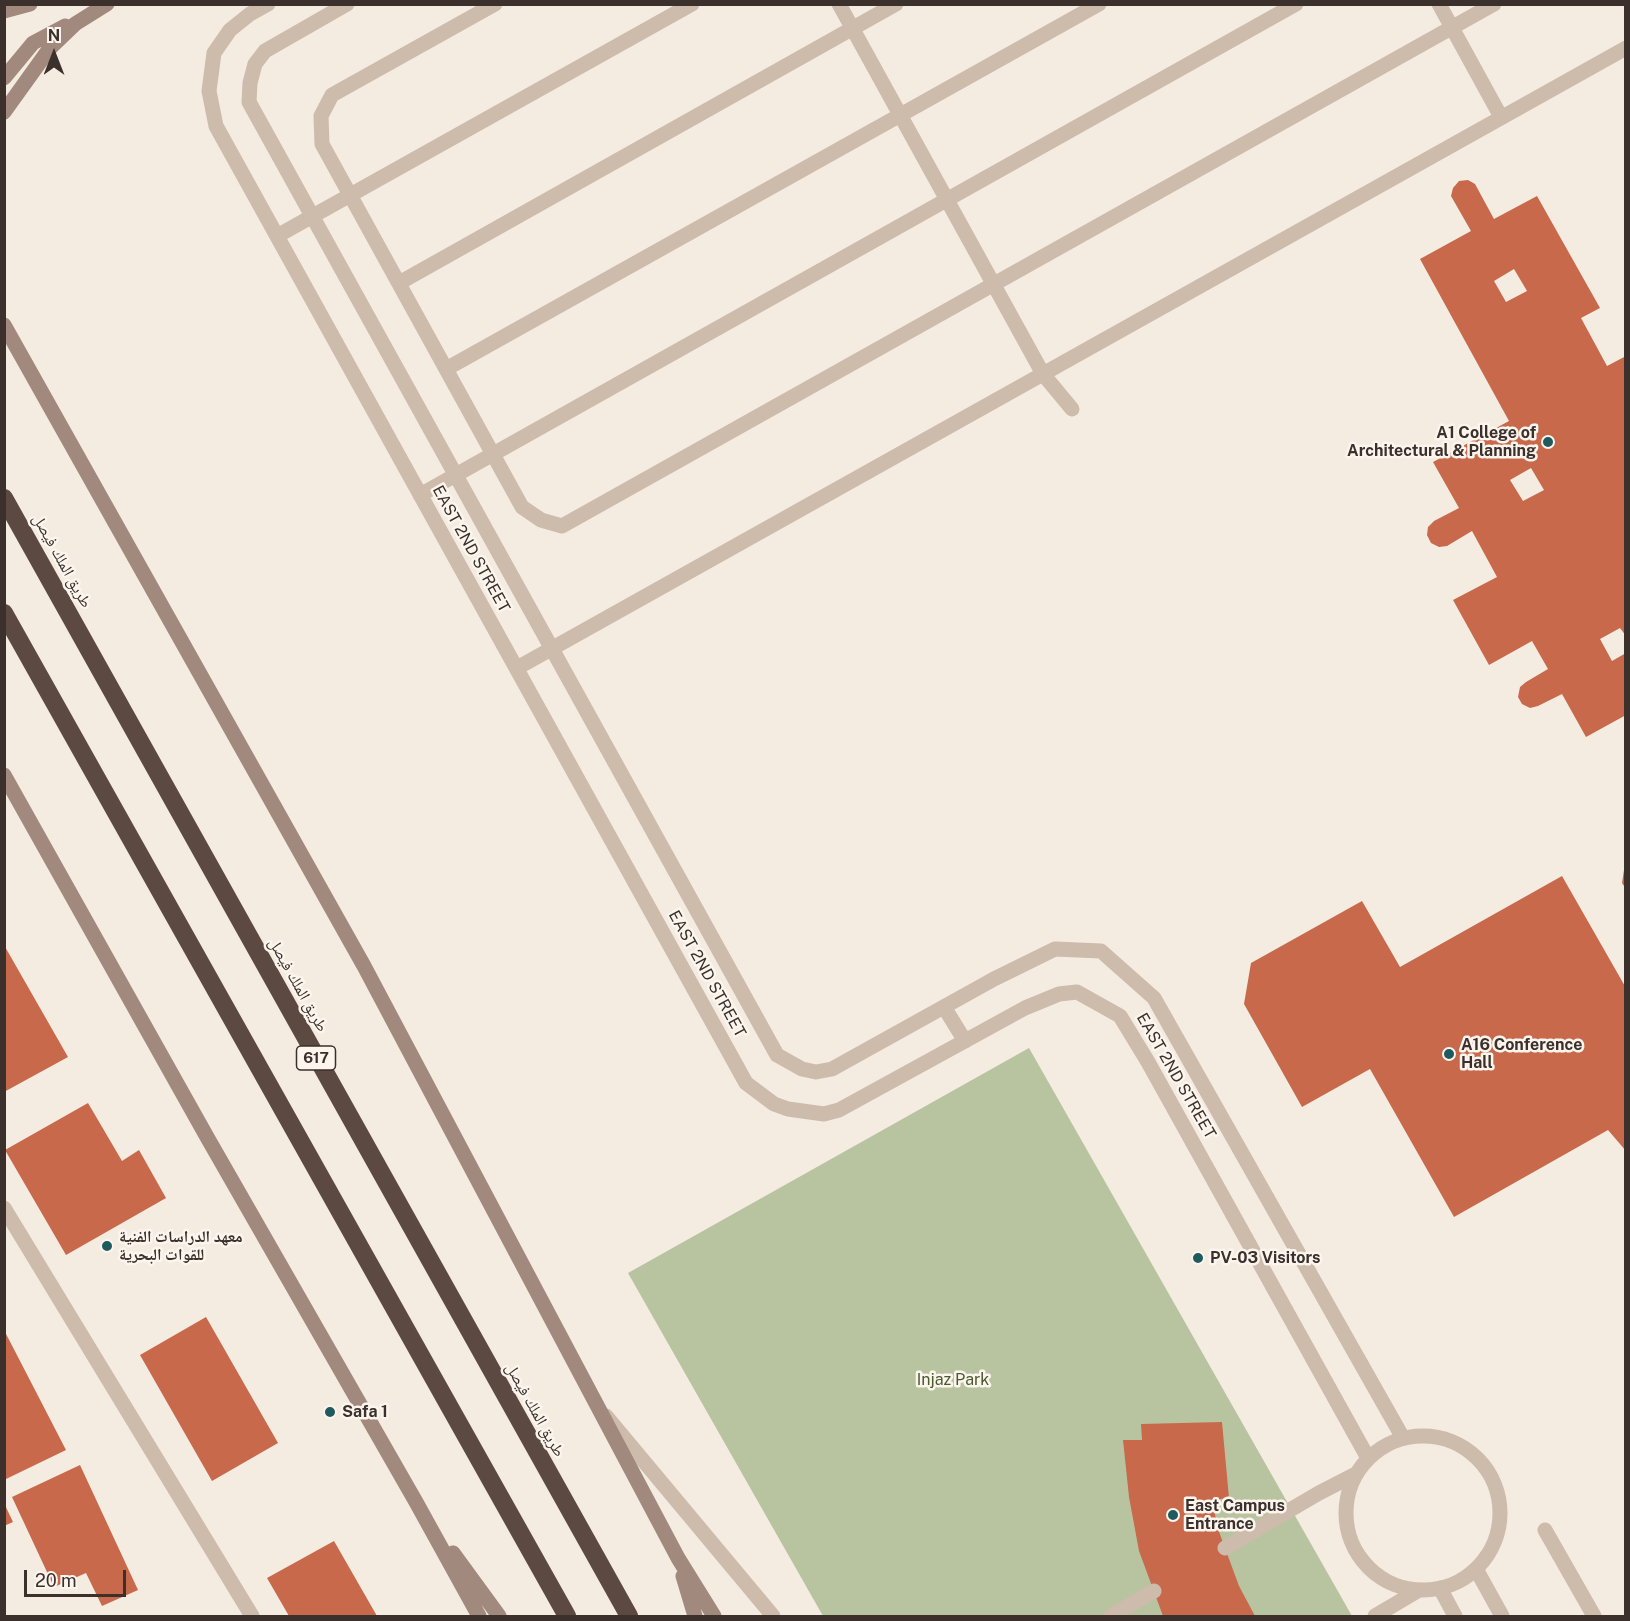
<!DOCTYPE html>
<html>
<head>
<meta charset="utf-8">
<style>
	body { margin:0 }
	#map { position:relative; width:1630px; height:1621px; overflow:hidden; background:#f4ebe1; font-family:"Public Sans",sans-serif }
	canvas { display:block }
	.frame { position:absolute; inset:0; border:6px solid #3b302b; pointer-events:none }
	.north { position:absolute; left:24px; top:24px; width:60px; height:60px; -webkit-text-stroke:4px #fbf5ee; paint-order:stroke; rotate:0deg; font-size:16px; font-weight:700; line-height:24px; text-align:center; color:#3b302b }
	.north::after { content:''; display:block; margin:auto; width:21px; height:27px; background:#3b302b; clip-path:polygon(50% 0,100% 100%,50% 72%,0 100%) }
	.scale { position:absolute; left:24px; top:1570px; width:102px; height:27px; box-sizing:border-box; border:3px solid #3b302b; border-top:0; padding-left:8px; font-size:18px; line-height:21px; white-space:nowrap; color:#3b302b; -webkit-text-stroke:4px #fbf5ee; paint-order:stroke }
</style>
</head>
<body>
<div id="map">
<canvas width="1630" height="1621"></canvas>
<div class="frame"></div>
<div class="north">N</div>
<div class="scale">20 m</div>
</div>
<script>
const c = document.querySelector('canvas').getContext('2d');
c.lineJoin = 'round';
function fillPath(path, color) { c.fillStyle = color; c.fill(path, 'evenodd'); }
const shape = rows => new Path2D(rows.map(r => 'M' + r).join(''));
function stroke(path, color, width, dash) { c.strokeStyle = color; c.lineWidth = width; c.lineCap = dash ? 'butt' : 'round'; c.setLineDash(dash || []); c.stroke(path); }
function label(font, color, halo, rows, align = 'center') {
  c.font = font + ' "Public Sans","Noto Naskh Arabic",sans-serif'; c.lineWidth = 5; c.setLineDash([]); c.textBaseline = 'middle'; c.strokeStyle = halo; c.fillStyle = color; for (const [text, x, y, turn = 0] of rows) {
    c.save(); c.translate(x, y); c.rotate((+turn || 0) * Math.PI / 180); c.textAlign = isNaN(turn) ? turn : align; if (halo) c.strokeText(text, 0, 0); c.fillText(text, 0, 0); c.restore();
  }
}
fillPath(shape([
	[1029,1048,1352,1616,823,1616,628,1273]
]), '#b8c4a0');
fillPath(shape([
	[1468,180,1475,184,1494,219,1537,196,1600,308,1581,318,1607,366,1626,356,1626,636,1620,628,1600,639,1612,661,1626,653,1626,715,1586,737,1562,694,1538,706,1530,708,1522,704,1518,697,1520,687,1526,682,1548,669,1532,641,1489,665,1453,600,1497,577,1472,531,1447,546,1439,547,1431,543,1427,535,1428,527,1434,521,1459,508,1433,462,1509,421,1420,259,1471,231,1451,196,1453,188,1459,181],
	[1514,269,1527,291,1506,302,1494,281],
	[1531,468,1544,490,1523,501,1510,480],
	[1624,870,1626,870,1626,889,1622,883],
	[1562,876,1626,988,1626,1151,1608,1130,1454,1217,1370,1069,1302,1107,1244,1004,1251,963,1362,901,1400,967],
	[4,945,68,1057,4,1092],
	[88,1103,122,1161,139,1150,166,1198,66,1255,5,1150],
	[206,1317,278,1443,212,1481,140,1355],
	[4,1330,66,1450,4,1480],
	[1222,1422,1229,1498,1212,1500,1218,1529,1239,1586,1255,1616,1163,1616,1139,1551,1129,1497,1123,1440,1142,1440,1141,1424],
	[80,1465,138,1590,102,1606,86,1573,54,1587,12,1497],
	[4,1503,13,1522,4,1526],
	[334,1541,377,1616,289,1616,267,1578]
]), '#c8694b');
stroke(shape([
	[268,4,250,14,230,30,214,53,209,91,216,126,746,1083,774,1104,788,1109,824,1114,839,1110,1025,1008,1059,994,1077,992,1120,1016,1148,1062,1368,1458],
	[347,4,265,51,255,64,250,83,249,102,777,1055,802,1069,816,1072,832,1069,994,979,1055,949,1101,951,1154,998,1403,1438],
	[495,4,332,95,321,116,322,144,522,507,541,520,562,526,1494,4],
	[839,4,1043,374,1072,409],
	[1439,4,1501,117],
	[277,236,692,4],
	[399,283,896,4],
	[446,369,1099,4],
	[420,495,1296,4],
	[517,668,1626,48],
	[944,1007,965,1041],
	'1346 1513a77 77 0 1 1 154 0a77 77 0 1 1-154 0Z',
	[1545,1530,1594,1616],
	[1225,1548,1319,1493,1356,1474],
	[1476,1569,1502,1616],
	[1440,1588,1455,1616],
	[1111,1616,1154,1591],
	[1375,1616,1419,1590]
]), '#cdbbac', 15);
stroke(shape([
	[4,1208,252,1616],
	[606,1416,773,1616]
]), '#cdbbac', 15);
stroke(shape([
	[4,11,30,4],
	[4,78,33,43,65,26],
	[4,112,50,48,75,24,107,4],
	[4,325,364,966,678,1558,714,1616],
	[4,775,207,1137,416,1502,479,1616],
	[453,1553,499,1616],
	[683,1576,695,1616]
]), '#a18a7d', 15);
stroke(shape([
	[4,498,629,1616],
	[4,613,567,1616]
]), '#5c4a42', 18);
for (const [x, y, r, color] of [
	[1548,442,6,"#1f5a5e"],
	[1449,1054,6,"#1f5a5e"],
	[107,1246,6,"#1f5a5e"],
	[1198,1258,6,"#1f5a5e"],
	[330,1412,6,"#1f5a5e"],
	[1173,1515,6,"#1f5a5e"]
]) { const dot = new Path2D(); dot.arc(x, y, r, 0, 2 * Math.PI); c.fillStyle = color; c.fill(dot); stroke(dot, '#fbf5ee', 2); }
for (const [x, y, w] of [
	[316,1058,39]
]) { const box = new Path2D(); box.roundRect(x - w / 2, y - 12, w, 24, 4.5); c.fillStyle = '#fbf5ee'; c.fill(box); stroke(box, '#3b302b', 1.5); }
label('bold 15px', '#3b302b', null, [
	["617",316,1058]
]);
label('bold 16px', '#3b302b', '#fbf5ee', [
	["A1 College of",1536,433,"right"],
	["Architectural & Planning",1536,451,"right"],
	["A16 Conference",1461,1045],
	["Hall",1461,1063],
	["معهد الدراسات الفنية",119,1237],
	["للقوات البحرية",119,1255],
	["PV-03 Visitors",1210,1258],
	["Safa 1",342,1412],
	["East Campus",1185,1506],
	["Entrance",1185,1524]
], 'left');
label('16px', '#3b302b', '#fbf5ee', [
	["EAST 2ND STREET",471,549,61],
	["طريق الملك فيصل",62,561,61],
	["EAST 2ND STREET",707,974,61],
	["طريق الملك فيصل",298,985,61],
	["EAST 2ND STREET",1176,1076,60],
	["طريق الملك فيصل",535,1410,61]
]);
label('16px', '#4a5a2e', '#fbf5ee', [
	["Injaz Park",953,1380]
]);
</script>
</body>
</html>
